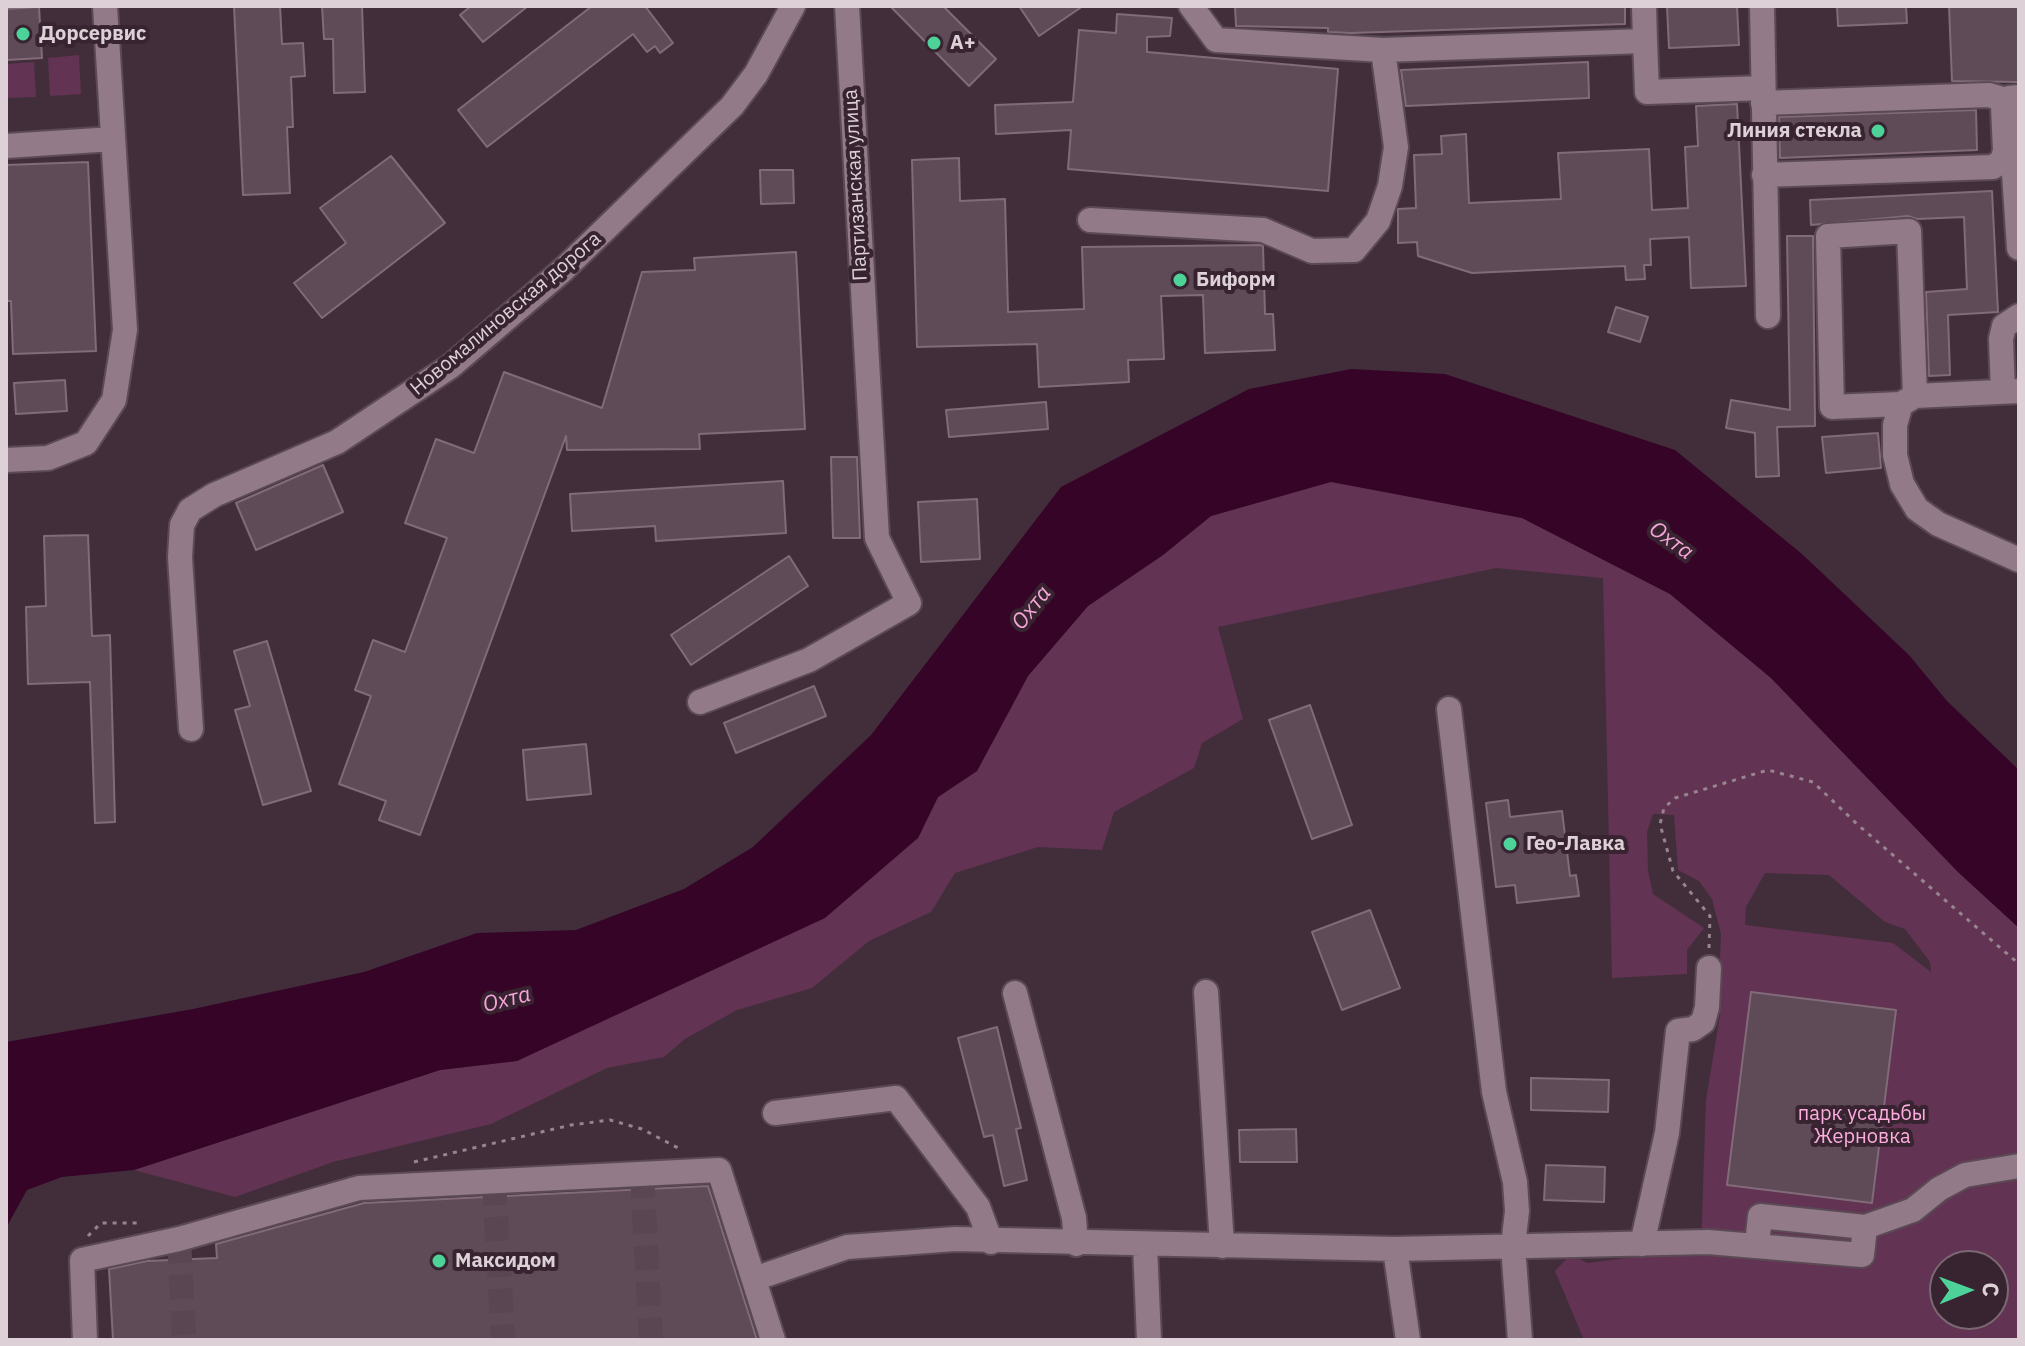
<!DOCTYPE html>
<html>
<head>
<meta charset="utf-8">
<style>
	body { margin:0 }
	#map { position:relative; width:2025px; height:1346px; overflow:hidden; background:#422e3b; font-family:"IBM Plex Sans",sans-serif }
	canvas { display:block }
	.frame { position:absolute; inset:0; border:8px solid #ddd0d7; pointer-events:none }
	.north { position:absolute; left:1929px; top:1250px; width:80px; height:80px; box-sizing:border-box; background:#382430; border:2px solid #7a6973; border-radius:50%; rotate:89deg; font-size:22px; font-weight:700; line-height:32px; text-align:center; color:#ddd0d7 }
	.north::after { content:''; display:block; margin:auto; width:28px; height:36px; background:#4dd39a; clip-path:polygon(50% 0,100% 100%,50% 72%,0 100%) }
</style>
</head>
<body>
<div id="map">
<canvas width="2025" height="1346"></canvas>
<div class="frame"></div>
<div class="north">С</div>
</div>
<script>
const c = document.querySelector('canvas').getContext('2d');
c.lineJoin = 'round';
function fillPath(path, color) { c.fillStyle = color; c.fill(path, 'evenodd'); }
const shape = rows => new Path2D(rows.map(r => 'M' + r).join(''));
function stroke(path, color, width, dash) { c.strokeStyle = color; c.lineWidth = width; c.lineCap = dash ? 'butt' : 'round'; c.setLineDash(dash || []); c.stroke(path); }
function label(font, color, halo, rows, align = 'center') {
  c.font = font + ' "IBM Plex Sans",sans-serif'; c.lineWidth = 8; c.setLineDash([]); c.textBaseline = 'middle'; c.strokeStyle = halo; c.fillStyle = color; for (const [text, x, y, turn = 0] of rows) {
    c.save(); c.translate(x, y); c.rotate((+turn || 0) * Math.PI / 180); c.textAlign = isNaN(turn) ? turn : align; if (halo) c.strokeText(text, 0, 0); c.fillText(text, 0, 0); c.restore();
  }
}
fillPath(shape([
	[79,55,81,94,50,96,48,58],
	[34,62,36,97,6,98,6,64],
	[1331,481,1522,518,1670,594,1771,678,1958,872,2019,928,2019,1340,1584,1340,1555,1271,1570,1255,1588,1263,1701,1248,1706,1100,1720,1015,1718,1007,1721,934,1712,899,1699,881,1678,870,1674,815,1653,814,1647,832,1648,871,1653,894,1704,928,1687,950,1687,974,1612,978,1603,578,1496,568,1218,627,1243,719,1202,743,1194,768,1114,812,1102,850,1038,847,955,873,931,912,869,941,812,988,737,1010,685,1039,664,1057,607,1068,491,1124,333,1162,235,1197,134,1170,440,1070,517,1061,918,838,938,797,977,771,1028,676,1088,606,1163,555,1211,516],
	[1765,873,1829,875,1885,922,1905,929,1930,962,1931,972,1893,943,1745,925,1746,907],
	[1945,1266,1993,1266,1993,1314,1945,1314]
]), '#623352');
fillPath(shape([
	[1351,369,1445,374,1675,450,1802,554,1909,655,1947,701,2019,770,2019,928,1958,872,1771,678,1670,594,1522,518,1331,482,1211,516,1163,555,1088,606,1028,676,977,771,938,797,918,838,825,918,517,1061,440,1070,134,1170,62,1177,27,1190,6,1228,6,1042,193,1009,364,972,477,933,576,930,684,889,753,847,871,735,1061,487,1249,389]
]), '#350427');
const building = shape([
	[234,6,280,6,282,44,303,43,305,76,291,77,293,127,287,127,290,193,243,195,234,6],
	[322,6,362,6,365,92,334,93,333,39,324,39,322,6],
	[471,6,528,6,483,42,460,15,471,6],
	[592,6,645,6,673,43,660,53,655,46,647,52,633,34,487,147,458,110,592,6],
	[890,6,943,6,996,59,969,86,890,6],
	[1019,6,1083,6,1039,36,1019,6],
	[1235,6,1625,6,1625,24,1351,33,1328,32,1328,28,1236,26,1235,6],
	[1667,6,1737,6,1739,45,1669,48,1667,6],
	[1837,6,1906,6,1907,23,1838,26,1837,6],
	[1949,6,2019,6,2019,82,1952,81,1949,6],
	[39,7,42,58,6,60,6,9,39,7],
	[1117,14,1172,18,1170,36,1147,37,1147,52,1338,69,1328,191,1068,169,1071,130,996,134,995,105,1073,102,1079,30,1116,33,1117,14],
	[1588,62,1589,98,1406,106,1401,70,1588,62],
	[1737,104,1746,286,1691,288,1689,237,1650,239,1651,265,1644,265,1645,279,1626,280,1625,266,1472,273,1418,256,1417,242,1398,243,1398,209,1416,208,1414,155,1442,154,1441,136,1466,134,1469,203,1561,199,1558,153,1649,149,1652,210,1688,208,1685,147,1698,146,1696,106,1737,104],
	[1976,110,1977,150,1780,158,1779,117,1976,110],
	[391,156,445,223,322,318,294,283,346,243,320,208,391,156],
	[959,158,960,201,1005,199,1008,312,1084,309,1082,247,1260,245,1263,246,1265,314,1273,314,1275,350,1205,353,1203,295,1161,296,1164,359,1128,360,1129,382,1039,387,1037,344,917,347,912,160,959,158],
	[88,162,96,351,13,354,11,301,6,301,6,165,88,162],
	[760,170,793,170,794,203,761,204,760,170],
	[1992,191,1998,312,1948,315,1950,375,1929,376,1926,292,1967,289,1964,217,1917,219,1908,216,1811,225,1810,200,1992,191],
	[1787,236,1813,236,1815,426,1777,427,1779,476,1756,477,1755,433,1726,428,1731,400,1790,410,1787,236],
	[796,252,805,429,699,434,700,449,567,450,566,436,420,835,379,820,386,801,339,784,371,696,355,690,373,640,405,652,447,538,405,523,436,439,474,453,504,372,602,408,642,272,695,270,694,258,796,252],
	[1616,307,1648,317,1640,342,1608,332,1616,307],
	[65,380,67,411,16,414,14,383,65,380],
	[1046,402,1048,429,949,437,946,410,1046,402],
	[1878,433,1881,468,1826,473,1822,437,1878,433],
	[831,457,857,457,860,538,833,538,831,457],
	[323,465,343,512,256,550,236,503,323,465],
	[783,481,786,533,656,541,655,526,572,531,570,494,783,481],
	[977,499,980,559,921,562,918,502,977,499],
	[88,535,92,636,110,635,115,822,95,823,90,682,28,684,26,607,46,606,44,536,88,535],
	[789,556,808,586,691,665,671,635,789,556],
	[267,641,311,791,263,805,235,710,250,706,234,651,267,641],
	[814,686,826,716,736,753,724,723,814,686],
	[1310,705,1352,825,1312,839,1269,720,1310,705],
	[586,744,591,794,527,800,523,750,586,744],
	[1508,800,1510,817,1562,811,1570,876,1576,875,1579,896,1517,903,1515,885,1496,887,1486,803,1508,800],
	[1370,910,1400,988,1342,1010,1312,932,1370,910],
	[1751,992,1896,1010,1872,1203,1727,1185,1751,992],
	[997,1027,1021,1128,1016,1129,1027,1180,1004,1186,993,1135,984,1137,958,1038,997,1027],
	[1531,1078,1609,1080,1608,1112,1531,1110,1531,1078],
	[1296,1129,1297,1162,1240,1162,1239,1130,1296,1129],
	[1546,1165,1605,1167,1604,1202,1544,1200,1546,1165],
	[708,1186,757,1340,113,1340,109,1269,147,1261,217,1258,216,1244,364,1203,708,1186]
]);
fillPath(building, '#5f4a57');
stroke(building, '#826b79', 2);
stroke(shape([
	[642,1174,651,1340],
	[494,1181,503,1340],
	[179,1239,184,1340]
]), '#594652', 24, [24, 12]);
const minor = shape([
	[1191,6,1216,40,1383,50,1645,41,1644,6],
	[1762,6,1768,316],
	[1645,41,1647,92,1763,88],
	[2019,97,2009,98,2019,248],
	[1763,103,1989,95,1999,98,2003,106,2005,151,2002,161,1993,167,1764,175],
	[6,146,113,139],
	[1090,220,1263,230,1312,251,1354,250,1378,221,1390,186,1396,147,1383,50],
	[2003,391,2001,339,2004,326,2019,316],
	[2019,391,1915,396,1901,404,1895,425,1895,455,1902,484,1917,509,1938,524,2019,560],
	[1901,404,1832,407,1828,236,1909,231,1915,396],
	[6,460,48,458,86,443,114,400,125,330,105,6],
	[700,702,809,660,909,603,877,538,847,6],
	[1449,709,1494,1092,1515,1182,1517,1211,1513,1246,1520,1340],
	[191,729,180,557,182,525,190,510,214,495,337,442,451,366,563,270,732,106,756,74,793,6],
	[1206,992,1222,1246],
	[1015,993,1074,1218,1076,1244],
	[775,1113,896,1098,978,1207,991,1242],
	[1642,1244,1667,1133,1678,1031,1693,1029,1703,1022,1707,1007,1709,968],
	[1145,1245,1149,1340],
	[1757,1245,1760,1216,1865,1227,1913,1210,1939,1189,1965,1175,2019,1166],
	[1395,1249,1408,1340],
	[754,1279,847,1247,955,1239,1395,1249,1708,1242,1862,1255,1865,1227],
	[85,1340,82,1260,179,1239,359,1188,719,1170,773,1340]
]);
stroke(minor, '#5b4a55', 28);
stroke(shape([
	[1709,948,1710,916,1673,871,1660,824,1664,808,1675,798,1768,770,1813,782,1857,824,2019,964],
	[414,1162,571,1125,610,1120,642,1129,680,1149],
	[88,1236,101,1223,142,1223]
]), '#96858f', 3, [4, 6]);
stroke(minor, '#927a89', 24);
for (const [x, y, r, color] of [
	[23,34,8,"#4dd39a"],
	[934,43,8,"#4dd39a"],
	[1878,131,8,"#4dd39a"],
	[1180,280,8,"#4dd39a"],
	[1510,844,8,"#4dd39a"],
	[439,1261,8,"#4dd39a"]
]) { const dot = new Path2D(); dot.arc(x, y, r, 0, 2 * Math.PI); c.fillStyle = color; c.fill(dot); stroke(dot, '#382430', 3); }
label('bold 20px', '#ddd0d7', '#382430', [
	["Дорсервис",39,34],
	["А+",950,43],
	["Линия стекла",1862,131,"right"],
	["Биформ",1196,280],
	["Гео-Лавка",1526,844],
	["Максидом",455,1261]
], 'left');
label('20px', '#ddd0d7', '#382430', [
	["Партизанская улица",856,185,-93],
	["Новомалиновская дорога",506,314,-40]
]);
label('20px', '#fcacde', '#382430', [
	["парк усадьбы",1862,1114],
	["Жерновка",1862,1137]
]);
label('italic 22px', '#f5a5d8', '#382430', [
	["Охта",1671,541,36],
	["Охта",1032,608,-52],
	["Охта",507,1000,-14]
]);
</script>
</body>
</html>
